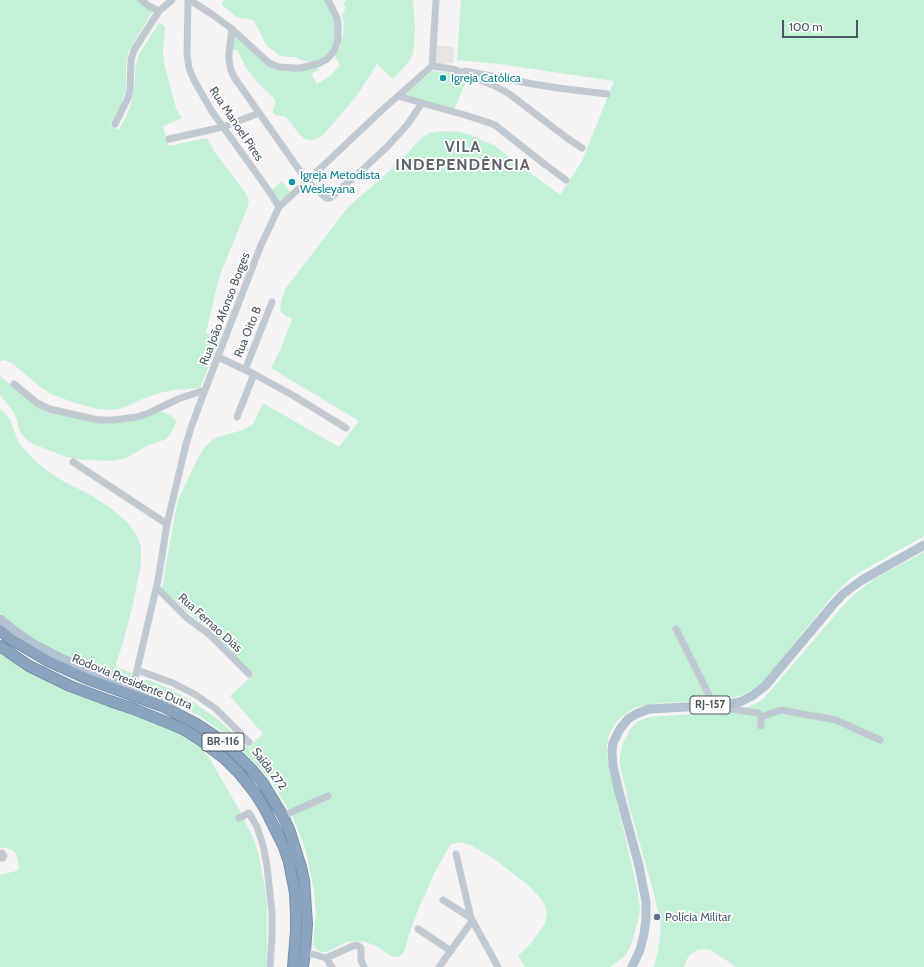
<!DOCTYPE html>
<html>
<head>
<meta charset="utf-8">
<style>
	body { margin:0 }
	#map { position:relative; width:924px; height:967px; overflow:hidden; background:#f5f3f3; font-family:Cabin,sans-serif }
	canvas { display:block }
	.scale { position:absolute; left:782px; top:20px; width:76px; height:18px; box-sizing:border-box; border:2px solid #4a5661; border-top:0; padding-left:5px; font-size:12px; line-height:14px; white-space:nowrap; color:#4a5661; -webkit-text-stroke:3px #fff; paint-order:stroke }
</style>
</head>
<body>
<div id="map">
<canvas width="924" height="967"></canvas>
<div class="scale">100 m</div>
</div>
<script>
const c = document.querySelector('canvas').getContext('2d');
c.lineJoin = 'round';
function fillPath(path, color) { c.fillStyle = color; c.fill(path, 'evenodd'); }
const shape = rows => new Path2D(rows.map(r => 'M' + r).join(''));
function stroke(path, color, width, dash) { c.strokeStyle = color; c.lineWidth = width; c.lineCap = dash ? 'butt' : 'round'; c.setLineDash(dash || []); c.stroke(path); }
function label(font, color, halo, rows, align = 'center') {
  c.font = font + ' Cabin,sans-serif'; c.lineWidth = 3.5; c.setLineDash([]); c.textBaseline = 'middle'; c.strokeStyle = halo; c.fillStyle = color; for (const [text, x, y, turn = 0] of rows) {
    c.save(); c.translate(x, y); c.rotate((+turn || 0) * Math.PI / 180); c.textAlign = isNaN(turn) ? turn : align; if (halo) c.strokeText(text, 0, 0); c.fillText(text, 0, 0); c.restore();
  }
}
fillPath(shape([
	[435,45,454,47,453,63,446,63,446,64,435,64]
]), '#e6e4e5');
fillPath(shape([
	[0,0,138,0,153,11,128,52,126,65,126,90,121,104,110,125,118,130,125,119,131,104,135,82,135,68,139,54,159,23,165,26,163,52,165,67,176,108,182,118,163,126,169,146,207,138,214,151,245,192,249,200,247,209,221,272,217,286,206,333,220,339,200,388,175,390,159,393,140,400,120,409,112,410,98,409,75,403,51,394,39,386,12,363,4,360,0,361],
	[224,0,325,0,335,22,336,28,334,46,327,57,314,62,304,61,295,57,287,57,279,55,267,46,254,21,249,19,239,18,234,15,221,4],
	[347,0,413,0,415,29,414,46,413,54,407,64,393,79,377,64,358,94,332,125,322,136,313,140,309,140,305,139,299,134,286,117,276,115,273,113,273,109,276,103,274,98,257,82,245,66,237,50,232,50,234,34,265,64,317,66,319,70,311,74,317,84,330,76,340,65,335,56,340,47,343,36,344,24,342,14,345,12,344,9,346,8,343,2],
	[461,0,924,0,924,536,862,571,851,578,834,594,804,631,766,679,758,687,749,692,736,697,719,700,661,703,637,707,630,710,617,721,609,734,607,745,607,757,638,894,640,910,638,921,631,945,625,956,610,967,525,967,518,956,531,943,545,924,547,913,545,906,542,900,529,886,493,858,472,846,462,842,453,844,450,845,441,861,434,874,418,910,408,937,405,950,402,955,398,957,391,956,376,946,366,942,355,941,346,942,327,952,323,952,317,950,313,945,316,914,314,891,307,856,303,842,292,816,272,782,256,764,239,747,217,728,198,715,145,689,141,686,140,685,142,680,149,680,170,689,189,699,216,718,249,747,263,734,230,696,254,674,202,624,162,589,171,536,178,500,198,458,204,448,212,440,218,437,243,430,253,424,263,403,339,447,359,421,271,368,281,348,292,319,284,315,280,311,282,298,286,288,348,207,384,176,406,155,420,139,429,133,435,132,444,131,459,132,468,134,489,143,495,146,560,195,582,161,614,81,499,64,457,60],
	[432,71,460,74,468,77,454,109,403,96],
	[282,181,290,192,279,202,271,191],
	[0,376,27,398,99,423,160,412,164,412,172,416,175,419,176,423,171,433,166,439,147,446,126,458,113,461,89,460,75,459,64,456,33,444,28,441,22,434,19,430,17,420,13,411,0,395],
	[0,409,5,413,10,420,19,443,35,461,45,469,63,481,89,494,112,509,129,524,137,536,141,547,141,563,133,604,124,639,115,667,132,673,128,684,40,644,11,623,0,613],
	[924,552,924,967,736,967,711,950,704,949,697,950,691,954,688,957,684,967,654,967,658,951,661,926,654,894,629,805,620,764,620,756,623,743,631,728,637,722,650,717,733,711,748,707,757,703,764,698,772,689,841,608,854,595,874,579],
	[0,649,21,664,51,682,77,693,170,725,194,741,204,751,211,761,241,813,254,840,259,856,265,889,267,907,267,947,266,967,0,967,0,875,16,871,19,868,17,856,14,851,7,848,0,848]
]), '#c3f1d5');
const highway = shape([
	[0,630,9,638,21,645,48,661,88,679,162,706,195,723,218,738,232,750,253,771,263,783,283,816,290,832,301,867,304,880,307,924,305,952,303,967],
	[0,646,29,666,70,686,110,701,134,709,171,724,183,729,202,741,212,749,225,759,239,773,255,793,265,809,284,847,289,862,295,893,296,915,296,931,293,967]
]);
stroke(highway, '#7690ad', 12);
stroke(shape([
	[141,0,149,6,159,11],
	[188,0,187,54,189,68,194,80,211,110,269,191,279,207],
	[190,0,213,15,232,29,269,63,279,67,295,68,301,68,320,63,327,59,334,51,338,40,338,25,337,18,328,0],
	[232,29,229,53,229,60,231,70,234,77,307,181,326,198,330,198,361,171,387,147,407,125,422,103],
	[432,66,453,69,495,86,508,93,567,138,582,148],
	[465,71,533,84,558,88,607,94],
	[398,96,422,103,465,115,487,122,495,125,543,163,566,180],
	[115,124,128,98,130,90,131,60,134,50,159,11,172,0],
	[169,139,223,127,259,113],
	[218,357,254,374,294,396,346,428],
	[245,370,272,302],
	[14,384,37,403,43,406,50,409,98,420,113,420,137,417,149,413,178,399,205,390],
	[237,417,254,374],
	[73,462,167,524],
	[157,588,187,618,210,635,249,674],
	[676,629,714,705],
	[137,670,173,683,196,695,216,709,249,742],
	[133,687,158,580,167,524,186,444,192,425,205,390,261,245,279,207,307,181,381,111,432,66,436,0],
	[722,705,732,709,758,713,761,717,761,726],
	[761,717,781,710,836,720,880,740],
	[285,815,328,796],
	[239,818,249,813,257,827,263,845,267,866,272,912,272,937,270,967],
	[0,854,2,853,4,856,3,858,0,858],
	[456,854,471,918,498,967],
	[443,900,471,918],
	[418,929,451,951],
	[305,952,326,958,353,946,357,945,361,948,361,960,364,967],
	[326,958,332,967],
	[439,967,472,921]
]), '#c1cad2', 7);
stroke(shape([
	[0,619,19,634,34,644,63,659,86,669,133,687,169,703],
	[632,967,640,950,644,934,646,919,646,902,639,866,618,788,613,766,612,751,613,743,620,729,628,719,636,714,649,709,724,705,740,702,752,696,765,686,832,606,843,594,862,580,924,545]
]), '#b3c2d1', 9);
stroke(highway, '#8ba5c1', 10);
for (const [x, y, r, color] of [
	[443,78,4,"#0f9aa8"],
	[292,182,4,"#0f9aa8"],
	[657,917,4,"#5c6f8a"]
]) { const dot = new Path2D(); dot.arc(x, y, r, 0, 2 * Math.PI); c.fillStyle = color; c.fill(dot); stroke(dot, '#fff', 1.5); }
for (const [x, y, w] of [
	[710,705,40],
	[223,742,42]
]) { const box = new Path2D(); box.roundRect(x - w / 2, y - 9, w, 18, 3); c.fillStyle = '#fff'; c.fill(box); stroke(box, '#4a5661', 1); }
label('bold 11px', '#4a5661', null, [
	["RJ-157",710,705],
	["BR-116",223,742]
]);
label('12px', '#0d838f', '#fff', [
	["Igreja Católica",451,78],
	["Igreja Metodista",300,175],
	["Wesleyana",300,189]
], 'left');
label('12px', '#4a5661', '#fff', [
	["Rua Manoel Pires",236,124,56],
	["Rua João Afonso Borges",225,309,-69],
	["Rua Oito B",248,332,-68],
	["Rua Fernao Dias",210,623,42],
	["Rodovia Presidente Dutra",132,682,22],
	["Saída 272",269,769,53]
]);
label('12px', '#4e5e75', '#fff', [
	["Polícia Militar",665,917]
], 'left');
c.letterSpacing = '1px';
label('bold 16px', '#5f6368', '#fff', [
	["VILA",463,147],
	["INDEPENDÊNCIA",463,165]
]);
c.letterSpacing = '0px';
</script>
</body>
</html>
